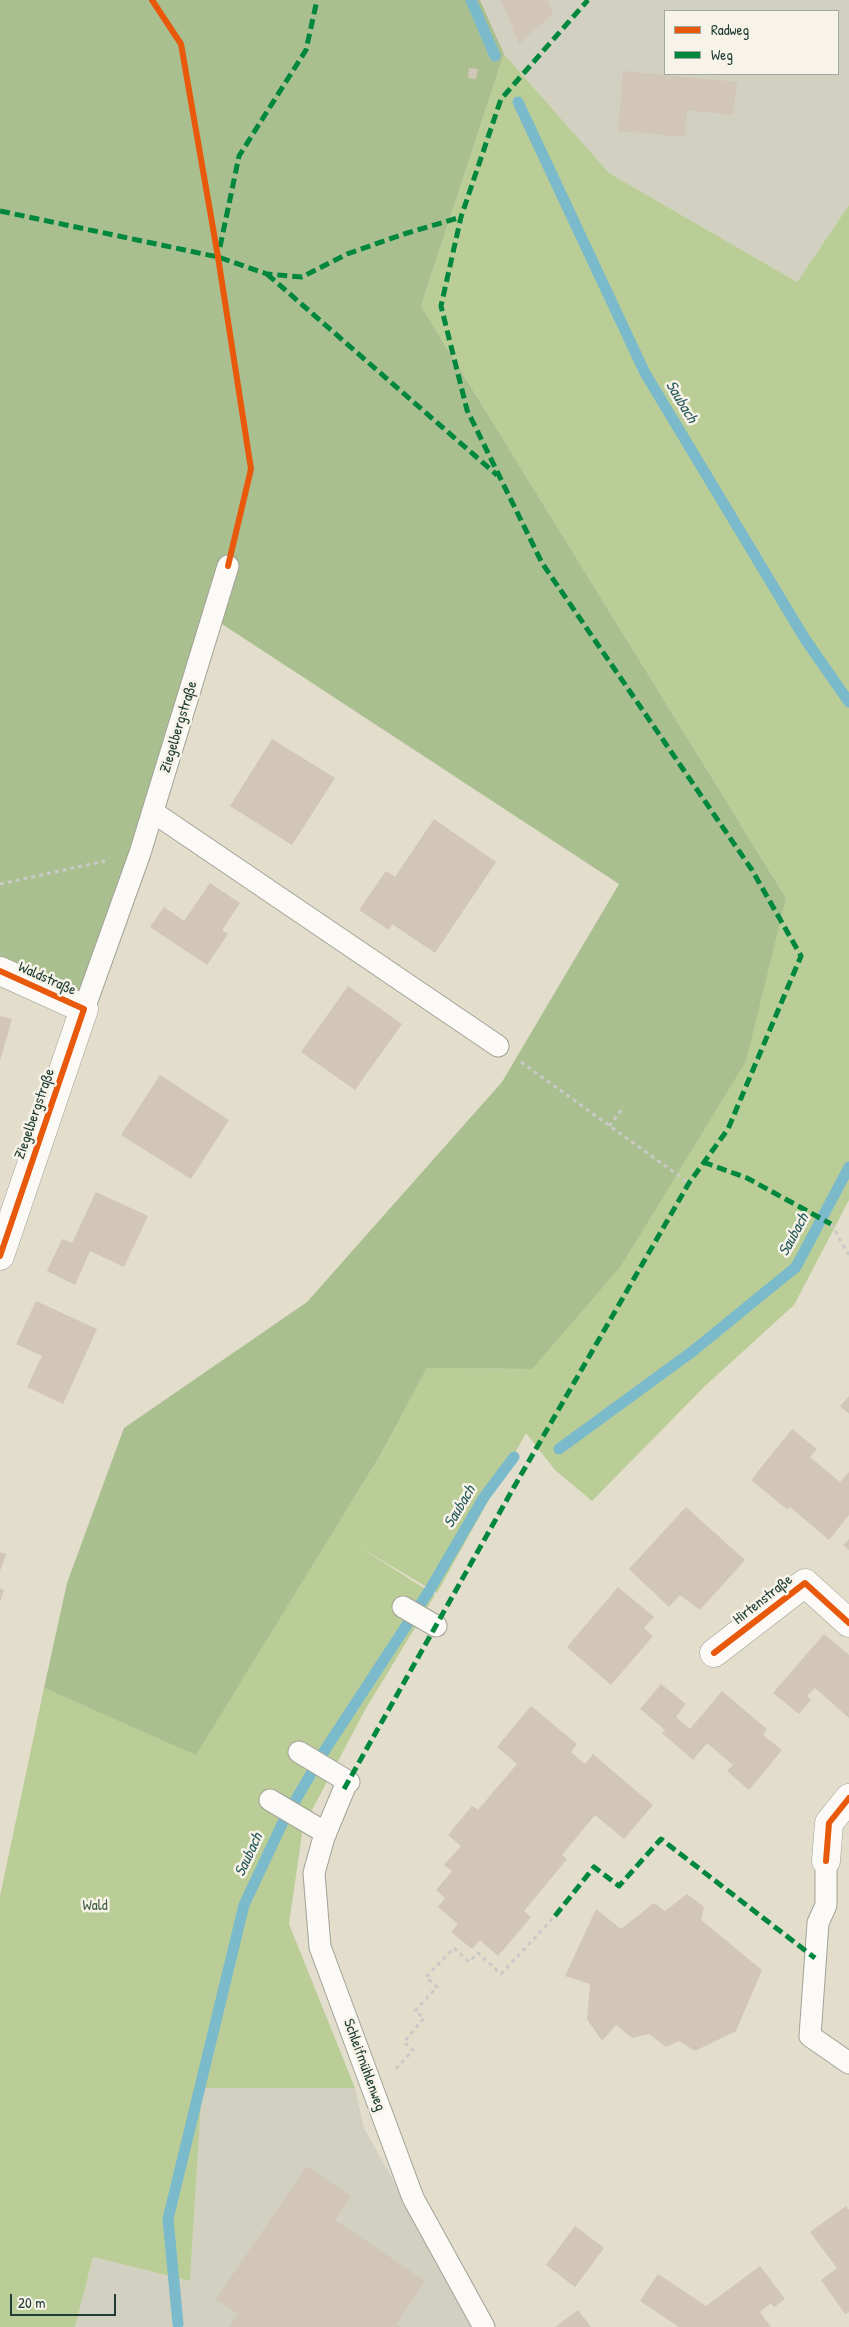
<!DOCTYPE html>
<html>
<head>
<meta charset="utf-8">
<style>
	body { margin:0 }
	#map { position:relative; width:849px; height:2327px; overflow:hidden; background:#e3ddcc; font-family:"Patrick Hand",sans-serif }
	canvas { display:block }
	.legend { position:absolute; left:664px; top:10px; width:175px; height:65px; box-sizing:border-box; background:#f7f3e8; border:1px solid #a1aaa0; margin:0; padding:6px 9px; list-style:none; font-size:15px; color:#1f3d34 }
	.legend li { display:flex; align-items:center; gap:10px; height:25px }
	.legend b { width:25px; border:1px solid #a1aaa0 }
	.scale { position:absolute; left:10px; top:2294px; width:106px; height:22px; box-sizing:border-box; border:2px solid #1f3d34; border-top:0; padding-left:6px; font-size:15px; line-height:18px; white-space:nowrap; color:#1f3d34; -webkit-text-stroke:4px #f7f3e8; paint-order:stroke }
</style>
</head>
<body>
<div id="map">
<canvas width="849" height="2327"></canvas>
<ul class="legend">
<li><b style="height:6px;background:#e8590c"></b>Radweg</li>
<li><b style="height:6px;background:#00873e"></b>Weg</li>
</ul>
<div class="scale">20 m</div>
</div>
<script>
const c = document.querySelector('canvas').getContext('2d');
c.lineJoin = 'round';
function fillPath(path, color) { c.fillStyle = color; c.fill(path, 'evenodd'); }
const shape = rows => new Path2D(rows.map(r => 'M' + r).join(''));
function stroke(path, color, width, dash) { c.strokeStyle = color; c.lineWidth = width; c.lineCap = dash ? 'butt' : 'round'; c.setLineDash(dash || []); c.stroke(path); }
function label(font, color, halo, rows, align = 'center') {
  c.font = font + ' "Patrick Hand",sans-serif'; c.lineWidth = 5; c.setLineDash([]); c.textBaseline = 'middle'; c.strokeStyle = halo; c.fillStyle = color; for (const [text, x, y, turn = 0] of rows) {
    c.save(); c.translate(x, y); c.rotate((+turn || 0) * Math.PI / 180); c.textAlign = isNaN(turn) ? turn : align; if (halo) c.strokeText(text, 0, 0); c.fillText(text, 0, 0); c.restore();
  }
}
fillPath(shape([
	[480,0,849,0,849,205,797,282,609,173,504,54],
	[665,11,838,11,838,74,665,74],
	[202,2088,355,2088,364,2128,475,2327,75,2327,93,2257,190,2281]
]), '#d2d0c1');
fillPath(shape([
	[504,54,609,173,797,282,849,205,849,1200,794,1305,704,1387,592,1501,555,1470,526,1433,437,1593,359,1547,435,1595,365,1710,303,1827,289,1924,355,2088,202,2088,190,2281,93,2257,75,2327,0,2327,0,1896,44,1688,196,1754,381,1454,427,1368,532,1369,786,898,421,306]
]), '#bbcd97');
fillPath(shape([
	[0,0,480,0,504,54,421,306,786,898,746,1061,621,1266,532,1369,427,1368,381,1454,196,1755,44,1688,67,1583,124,1428,307,1302,502,1082,619,884,222,624,204,620,84,992,0,959]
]), '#aabf90');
stroke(shape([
	[471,0,495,56],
	[518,102,645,373,805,639,849,702],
	[559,1449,693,1351,796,1267,849,1167],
	[178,2324,168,2219,244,1905,284,1820,323,1753,429,1591,484,1497,514,1457]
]), '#7abacb', 11);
fillPath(shape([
	[501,0,547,0,553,13,519,44],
	[469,68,478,69,476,79,468,78],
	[623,71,737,82,733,115,687,110,685,137,618,131],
	[272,739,335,778,292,845,230,806],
	[434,819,496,862,435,953,392,924,389,930,359,910,386,871,395,877],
	[210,883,240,903,222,930,228,934,207,965,150,927,164,907,184,921],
	[348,986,402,1024,355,1090,301,1052],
	[0,1016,12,1019,0,1061],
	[160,1075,229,1120,191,1179,121,1135],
	[96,1192,148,1216,124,1267,90,1251,75,1285,47,1271,62,1239,72,1243],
	[36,1301,97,1329,63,1404,27,1387,42,1356,16,1344],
	[849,1396,849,1414,840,1406],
	[792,1429,817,1449,810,1457,840,1482,849,1472,849,1515,829,1540,790,1507,788,1510,751,1480],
	[686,1507,745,1560,700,1610,680,1595,669,1607,629,1569],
	[849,1539,849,1550,843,1545],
	[0,1552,6,1554,0,1571],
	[618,1587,654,1617,644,1628,653,1636,611,1685,567,1647],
	[0,1588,4,1590,0,1602],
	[824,1634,849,1655,849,1718,815,1688,807,1696,811,1700,799,1714,773,1693],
	[661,1684,686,1704,676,1717,690,1729,722,1691,767,1729,763,1735,782,1750,749,1790,727,1771,733,1765,707,1743,693,1760,662,1733,665,1730,640,1709],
	[531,1706,577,1744,571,1752,585,1764,593,1754,653,1805,624,1839,595,1815,562,1855,567,1859,524,1911,531,1917,498,1956,480,1940,472,1949,451,1932,458,1924,438,1907,445,1898,436,1890,452,1871,444,1865,461,1846,448,1835,472,1806,478,1810,517,1764,497,1747],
	[687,1894,704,1907,701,1920,762,1970,736,2031,695,2051,679,2041,666,2047,649,2034,632,2038,616,2025,602,2041,587,2019,590,1984,565,1976,596,1909,621,1929,654,1903,665,1911],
	[307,2166,351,2196,335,2220,425,2281,396,2324,401,2327,229,2327,238,2314,216,2299],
	[846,2206,849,2210,849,2312,845,2314,821,2280,837,2268,810,2232],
	[575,2226,604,2248,575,2287,546,2265],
	[760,2266,785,2299,774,2307,771,2303,760,2312,771,2327,679,2327,640,2301,658,2274,706,2306],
	[578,2310,591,2327,555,2327]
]), '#d2c6b6');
const service = shape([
	[153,812,498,1046],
	[84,1009,140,853,228,566],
	[403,1607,436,1626],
	[299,1752,349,1782],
	[344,1789,324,1837,314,1873,320,1947,413,2198,484,2327],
	[270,1800,326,1833],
	[826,1861,826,1905,818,1923,810,2036,849,2063]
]);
const minor = shape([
	[0,971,84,1009,0,1256],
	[714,1653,805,1583,849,1623],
	[826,1861,829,1823,849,1798]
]);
stroke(service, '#a2a297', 23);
stroke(minor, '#a2a297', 29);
stroke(shape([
	[0,884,105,861],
	[521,1062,689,1183],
	[609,1126,624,1107],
	[831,1224,849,1255],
	[396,2069,413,2050,404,2042,424,2018,415,2011,437,1987,426,1977,454,1948,469,1962,478,1953,501,1974,555,1916]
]), '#c9c9c5', 3, [4, 4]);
stroke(service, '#fbfaf7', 21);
stroke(minor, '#fbfaf7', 28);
stroke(shape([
	[0,211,218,257,267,274,302,277,347,254,404,234,461,217],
	[220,247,239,156,306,50,317,0],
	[267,274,497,475],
	[703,1162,747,1178,831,1224],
	[344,1789,514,1487,689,1183,728,1129,801,956,752,870,542,563,467,410,441,306,461,217,501,99,588,0],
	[555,1916,594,1867,619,1886,661,1839,815,1958]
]), '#00873e', 5, [10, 5]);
stroke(shape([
	[152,0,181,44,218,257,251,469,228,566],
	[0,971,84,1009,0,1256],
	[714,1653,805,1583,849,1623],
	[826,1861,829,1823,849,1798]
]), '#e8590c', 6);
label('15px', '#1f3d34', '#f7f3e8', [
	["Ziegelbergstraße",179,727,-73],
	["Waldstraße",47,979,24],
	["Ziegelbergstraße",35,1114,-71],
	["Hirtenstraße",763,1600,-38],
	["Schleifmühlenweg",364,2065,70]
]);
label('15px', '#3e5e42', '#f7f3e8', [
	["Wald",95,1906]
]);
label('italic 16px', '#2d5e61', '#f7f3e8', [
	["Saubach",681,402,59],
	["Saubach",794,1235,-61],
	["Saubach",460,1507,-59],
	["Saubach",249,1855,-65]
]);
</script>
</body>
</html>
